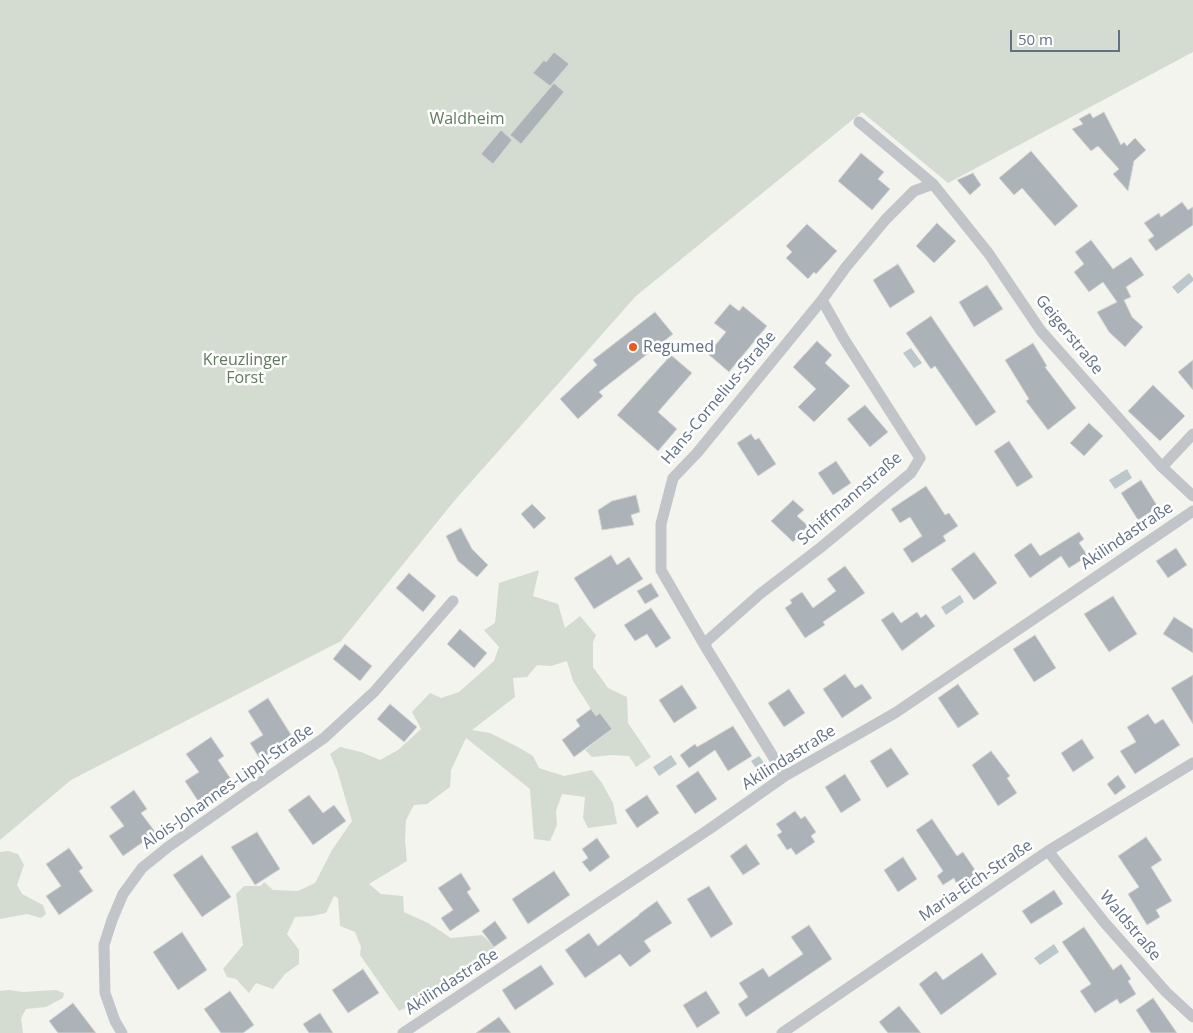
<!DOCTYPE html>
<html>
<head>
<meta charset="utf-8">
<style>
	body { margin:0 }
	#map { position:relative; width:1193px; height:1033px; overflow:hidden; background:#f4f4ef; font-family:"Open Sans",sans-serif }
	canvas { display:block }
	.scale { position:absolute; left:1010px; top:30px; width:110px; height:22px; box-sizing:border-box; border:2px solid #617183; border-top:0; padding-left:6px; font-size:15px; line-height:18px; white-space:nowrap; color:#617183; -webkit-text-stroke:4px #fff; paint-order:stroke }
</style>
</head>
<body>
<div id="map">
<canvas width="1193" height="1033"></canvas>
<div class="scale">50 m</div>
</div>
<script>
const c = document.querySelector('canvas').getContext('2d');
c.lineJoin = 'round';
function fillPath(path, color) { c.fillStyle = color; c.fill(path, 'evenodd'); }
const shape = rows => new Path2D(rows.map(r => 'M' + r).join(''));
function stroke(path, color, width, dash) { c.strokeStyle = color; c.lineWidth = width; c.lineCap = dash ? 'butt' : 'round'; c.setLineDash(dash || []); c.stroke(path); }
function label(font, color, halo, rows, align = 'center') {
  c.font = font + ' "Open Sans",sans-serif'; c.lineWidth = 5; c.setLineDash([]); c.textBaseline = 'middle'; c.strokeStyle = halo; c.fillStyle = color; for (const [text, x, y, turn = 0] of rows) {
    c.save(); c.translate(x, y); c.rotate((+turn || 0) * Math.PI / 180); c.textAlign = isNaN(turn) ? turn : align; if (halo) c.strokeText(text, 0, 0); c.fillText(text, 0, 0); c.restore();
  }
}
fillPath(shape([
	[0,0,1193,0,1193,52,948,183,862,112,636,296,455,500,341,641,71,780,0,840],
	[539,570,533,596,558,604,565,628,580,616,596,635,593,642,593,667,608,688,627,697,628,723,651,757,636,767,629,756,612,755,592,757,585,750,612,729,600,713,596,716,591,709,573,681,567,661,551,666,537,665,527,677,513,678,515,697,472,730,490,733,516,746,533,756,539,768,564,776,592,770,602,783,613,803,617,824,588,828,583,818,585,797,562,794,556,811,557,825,550,841,534,839,530,789,466,738,451,770,450,787,427,804,414,805,406,820,405,840,407,861,369,884,381,894,403,896,404,912,428,923,451,938,482,935,494,946,489,966,430,990,418,1002,399,1011,360,955,361,947,355,932,340,926,338,898,334,896,326,913,312,916,295,917,287,934,299,950,299,964,285,974,273,989,256,983,249,993,236,979,227,977,223,969,243,945,236,894,244,886,261,886,264,882,273,890,298,891,315,883,332,850,352,821,337,770,330,754,340,747,361,752,380,760,398,750,421,729,412,712,430,693,441,698,459,692,494,661,499,647,484,630,495,623,499,583],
	[8,851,18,854,24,865,17,885,22,894,43,905,46,914,41,918,27,914,0,919,0,852],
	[9,990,23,992,56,990,64,993,63,998,46,1007,26,1009,21,1018,23,1033,0,1033,0,991]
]), '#d4dbd0');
fillPath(shape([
	[1189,273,1193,278,1193,281,1178,294,1172,287],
	[911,348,922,363,914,368,903,353],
	[1127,469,1132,478,1115,489,1109,480],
	[960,595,964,602,946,615,941,607],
	[671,755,677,764,659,776,653,767],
	[759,756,768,768,760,774,751,761],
	[1054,944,1059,952,1040,965,1034,958]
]), '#bcc7cc');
const building = shape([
	[554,52,569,64,550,86,533,73,544,60,546,62,554,52],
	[554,83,564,92,521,144,510,135,554,83],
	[1104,112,1121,145,1124,142,1127,146,1135,138,1146,150,1134,161,1128,191,1113,174,1119,169,1098,146,1091,151,1072,129,1083,124,1079,119,1090,113,1093,118,1104,112],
	[501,130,512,140,493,164,481,154,501,130],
	[1031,151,1078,206,1055,226,1022,188,1014,195,999,178,1031,151],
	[861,153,884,172,878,179,890,189,872,210,838,181,861,153],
	[973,173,981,185,970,195,957,180,973,173],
	[1182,202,1188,210,1193,207,1193,225,1156,251,1148,240,1154,236,1144,223,1159,213,1161,217,1182,202],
	[937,223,956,241,934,263,916,246,937,223],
	[807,224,837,251,816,274,814,272,808,279,786,258,792,252,786,246,807,224],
	[1091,240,1113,269,1131,257,1144,275,1126,287,1131,297,1124,300,1132,317,1143,327,1125,347,1109,332,1097,312,1117,302,1103,282,1089,292,1074,272,1084,264,1075,252,1091,240],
	[898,264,915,292,890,308,873,280,898,264],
	[987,285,1003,309,974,327,959,302,987,285],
	[730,304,739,311,743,306,767,326,729,372,708,354,726,332,714,323,730,304],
	[655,312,673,334,599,392,603,396,578,419,560,399,597,365,593,360,655,312],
	[931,316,996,412,976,426,935,366,931,369,906,333,931,316],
	[817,341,832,355,825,363,850,386,814,422,798,407,816,389,793,367,817,341],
	[1033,343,1047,366,1045,367,1076,408,1048,430,1026,401,1029,399,1005,360,1033,343],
	[671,355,692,373,658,412,677,429,658,451,617,415,671,355],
	[1193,360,1193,390,1178,372,1193,360],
	[1153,385,1185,416,1160,441,1128,411,1153,385],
	[865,405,888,432,870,447,847,419,865,405],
	[1089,423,1103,436,1084,456,1070,443,1089,423],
	[751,434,755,440,759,438,776,464,758,476,737,443,751,434],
	[1009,441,1033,477,1017,487,994,451,1009,441],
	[836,461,851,483,833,495,818,473,836,461],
	[1141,480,1158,507,1138,520,1121,493,1141,480],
	[926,486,945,515,949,513,958,526,943,536,946,541,912,563,903,549,922,536,910,517,900,523,891,509,926,486],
	[636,495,640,512,631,515,634,525,602,530,598,510,612,501,636,495],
	[793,500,804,510,797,516,808,526,793,542,771,521,793,500],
	[532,504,546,518,534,529,521,514,532,504],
	[461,528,472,549,488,565,477,577,458,561,446,536,461,528],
	[1079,532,1084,539,1079,543,1088,556,1069,568,1061,556,1030,578,1014,555,1031,543,1040,556,1079,532],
	[1176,548,1187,565,1168,578,1156,561,1176,548],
	[974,552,997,583,974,600,951,569,974,552],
	[611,555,617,565,629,557,643,579,594,609,574,578,611,555],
	[845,566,865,593,823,622,825,625,805,638,785,608,792,603,790,600,802,592,813,608,836,591,827,579,845,566],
	[409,573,436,596,423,612,396,588,409,573],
	[651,583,659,596,645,604,637,591,651,583],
	[1113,596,1137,634,1109,652,1084,614,1113,596],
	[651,608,671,638,656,648,647,634,635,641,624,625,651,608],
	[893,612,901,623,917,612,921,618,926,614,935,626,902,651,881,620,893,612],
	[1174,617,1193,629,1193,653,1163,634,1174,617],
	[460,629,487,653,474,668,447,644,460,629],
	[1035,635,1056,668,1034,682,1013,649,1035,635],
	[345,644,372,666,360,681,333,659,345,644],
	[845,674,855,688,862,684,872,698,842,718,823,689,845,674],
	[1193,675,1193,724,1171,688,1193,675],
	[958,684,979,714,958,728,938,698,958,684],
	[682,685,697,708,674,723,659,700,682,685],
	[789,689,805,713,784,727,768,703,789,689],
	[268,698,293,738,260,759,250,743,263,735,248,711,268,698],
	[390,704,417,727,404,742,377,719,390,704],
	[591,709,596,716,600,713,612,729,574,757,562,740,580,726,576,720,591,709],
	[1148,714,1155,724,1163,719,1180,745,1135,774,1120,751,1136,742,1127,727,1148,714],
	[733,726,752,756,728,771,715,750,689,768,680,755,695,744,697,747,733,726],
	[211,737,224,756,218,760,233,782,200,804,185,781,199,772,186,754,211,737],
	[1082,739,1094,758,1073,772,1061,753,1082,739],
	[891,748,909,774,887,788,870,761,891,748],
	[991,751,1010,776,1007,778,1017,793,998,806,972,765,991,751],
	[698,771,717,799,695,814,676,786,698,771],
	[845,774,861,800,841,813,825,787,845,774],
	[1118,775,1126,787,1115,795,1107,784,1118,775],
	[134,790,147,809,141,813,156,833,123,856,109,836,124,826,110,807,134,790],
	[309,795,323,813,334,805,346,821,313,845,288,810,309,795],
	[647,795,659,813,637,828,625,810,647,795],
	[795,811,801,819,805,816,816,832,811,836,815,842,796,855,791,848,787,850,777,835,782,832,776,824,795,811],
	[932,819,957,856,963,852,983,882,972,889,964,878,956,883,954,878,943,885,937,876,943,871,916,830,932,819],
	[257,832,280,869,255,885,231,847,257,832],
	[1146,837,1162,860,1151,867,1172,901,1156,910,1160,917,1147,925,1128,894,1139,887,1118,856,1146,837],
	[597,838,610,857,590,872,582,862,588,858,582,849,597,838],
	[746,844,760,864,743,875,730,856,746,844],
	[69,848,83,868,79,871,93,891,59,915,46,896,61,886,46,864,69,848],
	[202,855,231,897,202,917,173,875,202,855],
	[903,857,917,879,898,892,884,870,903,857],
	[554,871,570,895,528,924,512,899,554,871],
	[461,873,471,889,467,892,480,911,450,931,441,918,453,910,438,888,461,873],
	[709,886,733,924,711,938,687,899,709,886],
	[1054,890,1063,904,1031,924,1022,911,1054,890],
	[657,901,672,923,644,941,651,951,630,967,620,954,585,978,565,950,589,933,598,946,639,915,639,914,657,901],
	[495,921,507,938,494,947,482,931,495,921],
	[809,925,832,959,746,1017,738,1004,748,997,739,983,763,968,769,977,803,954,791,937,809,925],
	[1084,927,1113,970,1121,964,1131,979,1128,981,1136,994,1120,1004,1117,999,1095,1013,1080,991,1091,984,1062,942,1084,927],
	[182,932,207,970,178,990,153,952,182,932],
	[982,953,997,974,941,1015,919,984,936,971,943,980,982,953],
	[541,965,554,984,515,1010,502,990,541,965],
	[363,969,379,993,348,1013,332,990,363,969],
	[230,991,254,1025,243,1033,221,1033,204,1009,230,991],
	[706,991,720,1013,697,1028,683,1005,706,991],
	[1153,998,1177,1033,1151,1033,1136,1010,1153,998],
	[73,1003,96,1033,58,1033,49,1021,73,1003],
	[899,1006,921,1033,888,1033,879,1022,899,1006],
	[320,1013,333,1033,309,1033,303,1024,320,1013],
	[499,1017,511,1033,476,1033,499,1017]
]);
fillPath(building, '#abb2b8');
stroke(building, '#d5d5d3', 1);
stroke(shape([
	[859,122,933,184,989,254,1041,331,1162,467,1193,496],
	[1162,467,1193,434],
	[705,646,707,641,760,594,820,548,911,473,920,458,844,339,822,300],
	[785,776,705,646,661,570,661,524,673,478,697,453,822,300,846,267,886,219,914,191,933,184],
	[1048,851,1104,922,1166,992,1193,1017],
	[122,1033,115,1021,105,993,104,945,112,920,123,894,142,868,168,847,324,738,374,692,453,601],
	[403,1033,708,830,785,776,895,713,1193,511],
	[782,1033,1048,851,1193,763]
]), '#c1c4c8', 11);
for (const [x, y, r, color] of [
	[633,347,5,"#ed5a17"]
]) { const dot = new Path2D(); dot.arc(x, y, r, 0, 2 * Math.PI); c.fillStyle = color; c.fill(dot); stroke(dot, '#fff', 2); }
label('16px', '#637960', '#fff', [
	["Waldheim",467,119],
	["Kreuzlinger",245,360],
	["Forst",245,378]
]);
label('16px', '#617183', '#fff', [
	["Geigerstraße",1069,335,51],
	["Hans-Cornelius-Straße",719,398,-50],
	["Schiffmannstraße",850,499,-41],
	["Akilindastraße",1127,536,-34],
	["Akilindastraße",789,758,-32],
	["Alois-Johannes-Lippl-Straße",228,787,-35],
	["Maria-Eich-Straße",976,881,-34],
	["Waldstraße",1130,926,50],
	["Akilindastraße",452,982,-33]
]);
label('16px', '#617183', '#fff', [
	["Regumed",643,347]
], 'left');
</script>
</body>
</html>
